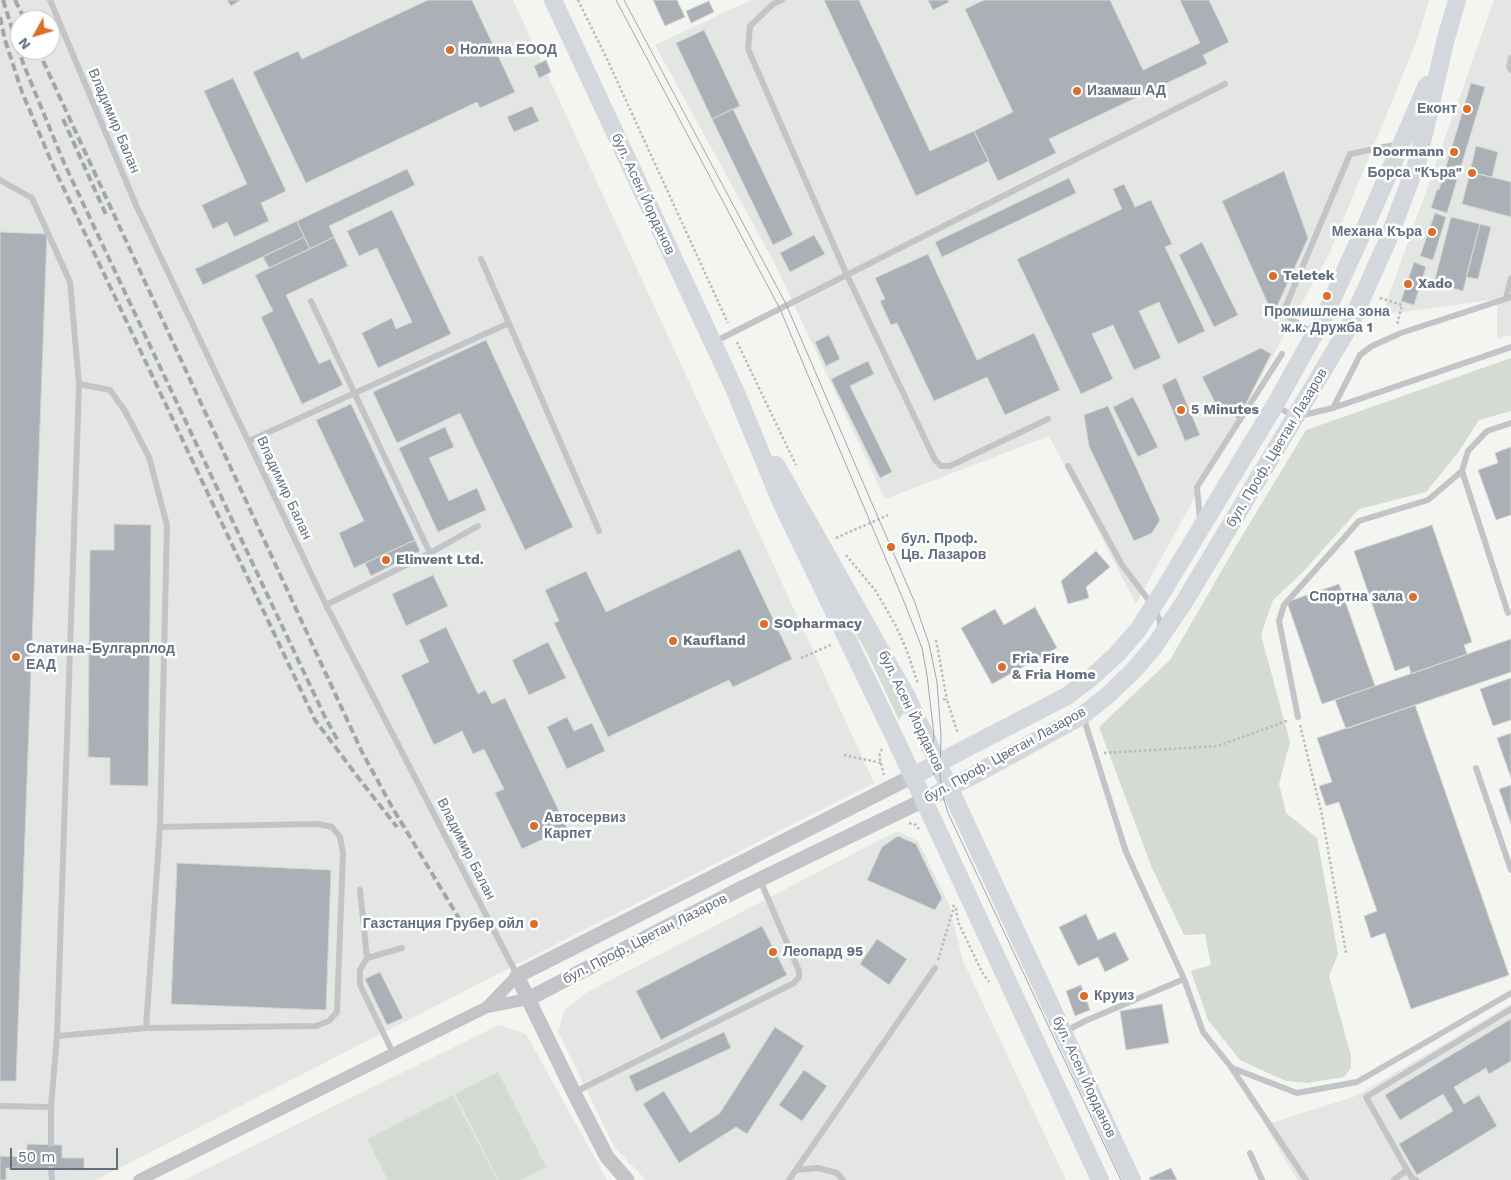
<!DOCTYPE html>
<html>
<head>
<meta charset="utf-8">
<style>
	body { margin:0 }
	#map { position:relative; width:1511px; height:1180px; overflow:hidden; background:#f4f4f0; font-family:"Work Sans",sans-serif }
	canvas { display:block }
	.north { position:absolute; left:10px; top:10px; width:50px; height:50px; box-sizing:border-box; background:#fff; border:1px solid #c1c6cc; border-radius:50%; rotate:231deg; font-size:14px; font-weight:700; line-height:20px; text-align:center; color:#647080 }
	.north::after { content:''; display:block; margin:auto; width:18px; height:22px; background:#dc6d29; clip-path:polygon(50% 0,100% 100%,50% 72%,0 100%) }
	.scale { position:absolute; left:10px; top:1148px; width:108px; height:22px; box-sizing:border-box; border:2px solid #647080; border-top:0; padding-left:6px; font-size:15px; line-height:18px; white-space:nowrap; color:#647080; -webkit-text-stroke:4px #fff; paint-order:stroke }
</style>
</head>
<body>
<div id="map">
<canvas width="1511" height="1180"></canvas>
<div class="north">N</div>
<div class="scale">50 m</div>
</div>
<script>
const c = document.querySelector('canvas').getContext('2d');
c.lineJoin = 'round';
function fillPath(path, color) { c.fillStyle = color; c.fill(path, 'evenodd'); }
const shape = rows => new Path2D(rows.map(r => 'M' + r).join(''));
function stroke(path, color, width, dash) { c.strokeStyle = color; c.lineWidth = width; c.lineCap = dash ? 'butt' : 'round'; c.setLineDash(dash || []); c.stroke(path); }
function label(font, color, halo, rows, align = 'center') {
  c.font = font + ' "Work Sans",sans-serif'; c.lineWidth = 5; c.setLineDash([]); c.textBaseline = 'middle'; c.strokeStyle = halo; c.fillStyle = color; for (const [text, x, y, turn = 0] of rows) {
    c.save(); c.translate(x, y); c.rotate((+turn || 0) * Math.PI / 180); c.textAlign = isNaN(turn) ? turn : align; if (halo) c.strokeText(text, 0, 0); c.fillText(text, 0, 0); c.restore();
  }
}
fillPath(shape([
	[0,0,513,0,874,783,523,961,96,1180,0,1180],
	[20,20,50,20,50,50,20,50],
	[751,0,1429,0,1417,40,1330,252,1136,604,1049,436,885,499,775,264,655,45],
	[1494,0,1511,0,1511,335,1497,339,1497,299,1382,315],
	[897,831,918,841,948,902,963,961,1066,1180,646,1180,615,1148,558,1032,564,1011,586,993],
	[1511,1004,1511,1180,1297,1180,1265,1125,1356,1096],
	[499,1025,526,1034,607,1180,184,1180]
]), '#e4e6e4');
fillPath(shape([
	[1511,358,1511,411,1479,420,1457,454,1426,492,1359,509,1302,573,1273,600,1261,635,1290,742,1279,784,1286,813,1317,838,1338,954,1329,976,1351,1056,1351,1068,1344,1077,1307,1083,1286,1081,1240,1060,1208,1020,1191,971,1211,965,1205,934,1184,935,1152,868,1099,727,1170,660,1236,546,1306,430],
	[797,520,873,652,905,711,899,720,867,653,830,589],
	[498,1072,546,1167,520,1180,499,1180,455,1094],
	[453,1095,497,1180,388,1180,367,1139]
]), '#d4dbd2');
const building = shape([
	[227,0,241,0,231,6,227,0],
	[428,0,472,0,515,92,480,108,477,102,306,183,253,72,298,51,302,59,428,0],
	[653,0,677,0,685,17,665,26,653,0],
	[824,0,859,0,930,151,974,131,989,161,916,196,824,0],
	[928,0,948,0,949,2,933,10,928,0],
	[984,0,1110,0,1143,70,1200,43,1180,0,1209,0,1229,42,1203,55,1207,64,1049,139,1056,153,998,181,974,131,1013,112,965,9,984,0],
	[709,1,714,12,691,23,686,11,709,1],
	[704,30,740,106,712,119,676,43,704,30],
	[546,60,551,72,539,78,534,66,546,60],
	[233,78,286,191,261,203,269,221,234,237,227,222,213,229,202,205,247,184,204,91,233,78],
	[1471,83,1485,87,1447,213,1431,208,1437,189,1439,190,1471,83],
	[532,106,539,121,514,132,507,117,532,106],
	[733,109,793,235,773,245,712,119,733,109],
	[1476,146,1498,152,1492,177,1470,172,1476,146],
	[407,169,415,185,329,226,334,237,310,249,297,221,407,169],
	[1284,171,1308,238,1273,315,1222,201,1284,171],
	[1470,172,1511,182,1511,217,1462,204,1470,172],
	[1069,178,1076,193,942,257,935,242,1069,178],
	[1124,184,1135,207,1151,200,1172,244,1165,247,1205,331,1178,344,1159,302,1139,311,1161,358,1134,370,1113,325,1092,334,1113,379,1081,394,1017,259,1122,209,1113,189,1124,184],
	[392,210,451,334,378,368,362,333,392,318,396,329,412,322,377,248,359,256,347,231,392,210],
	[1435,213,1446,217,1433,260,1420,256,1435,213],
	[1451,217,1480,224,1463,291,1434,283,1451,217],
	[297,221,304,237,203,285,195,269,297,221],
	[1480,224,1491,227,1478,279,1466,277,1480,224],
	[0,232,47,234,16,1081,0,1081,0,232],
	[814,235,825,254,790,272,780,253,814,235],
	[304,237,310,249,269,268,263,257,304,237],
	[334,237,348,266,286,295,319,364,330,359,343,385,302,404,261,317,273,311,255,275,334,237],
	[1202,242,1238,315,1214,327,1179,255,1202,242],
	[928,254,977,360,1034,333,1060,390,1005,415,987,377,934,401,897,323,891,325,880,301,885,299,875,278,928,254],
	[1414,262,1426,267,1414,305,1401,301,1414,262],
	[829,335,840,359,826,366,815,342,829,335],
	[486,340,573,527,525,550,460,413,397,443,373,392,486,340],
	[1261,348,1271,354,1238,419,1232,415,1221,414,1202,377,1261,348],
	[868,361,874,374,850,386,892,472,880,478,831,379,868,361],
	[1176,378,1200,435,1185,441,1162,385,1176,378],
	[1133,397,1158,447,1138,457,1113,407,1133,397],
	[351,404,415,540,354,568,339,533,364,521,316,420,351,404],
	[1108,406,1160,520,1152,533,1134,541,1089,446,1084,415,1108,406],
	[445,427,454,447,429,458,449,501,477,488,486,510,438,532,399,448,445,427],
	[1511,447,1511,515,1496,520,1478,470,1498,463,1495,453,1511,447],
	[114,524,151,525,148,786,110,785,110,758,88,757,90,550,114,550,114,524],
	[1432,525,1472,642,1464,645,1467,654,1411,674,1409,666,1395,671,1354,551,1432,525],
	[415,540,420,551,371,576,365,563,415,540],
	[740,549,792,659,733,687,729,680,608,737,554,623,559,621,545,590,586,571,606,612,740,549],
	[1096,551,1110,567,1086,587,1089,598,1068,604,1061,581,1096,551],
	[433,575,448,606,406,626,392,594,433,575],
	[1339,584,1375,686,1322,704,1287,602,1339,584],
	[1035,607,1057,648,992,684,961,628,995,609,1004,625,1035,607],
	[446,627,478,694,485,690,492,704,505,698,567,828,522,849,495,793,504,789,484,749,473,754,462,731,434,745,401,675,429,662,419,640,446,627],
	[1511,639,1511,672,1346,729,1335,700,1511,639],
	[548,642,566,678,529,695,512,660,548,642],
	[1511,678,1511,720,1493,726,1480,689,1511,678],
	[1415,705,1509,975,1411,1009,1385,933,1371,938,1364,916,1377,911,1339,802,1326,806,1319,786,1332,782,1317,738,1415,705],
	[567,717,574,731,592,723,605,751,567,769,547,727,567,717],
	[1511,733,1511,778,1497,738,1511,733],
	[1511,785,1511,824,1499,789,1511,785],
	[898,836,916,844,942,898,935,910,867,880,882,847,898,836],
	[177,863,331,870,326,1010,171,1004,177,863],
	[1086,914,1098,940,1115,932,1129,960,1105,972,1098,957,1078,966,1059,927,1086,914],
	[762,926,787,975,661,1040,636,991,762,926],
	[877,939,907,959,889,985,860,964,877,939],
	[380,972,403,1018,387,1025,365,979,380,972],
	[1081,985,1090,1010,1075,1016,1066,991,1081,985],
	[1162,1004,1169,1043,1126,1050,1120,1011,1162,1004],
	[1511,1019,1511,1061,1489,1074,1486,1068,1454,1087,1464,1104,1479,1095,1497,1126,1417,1175,1399,1144,1453,1111,1443,1094,1400,1120,1385,1095,1511,1019],
	[775,1027,804,1046,747,1134,736,1127,679,1163,643,1104,664,1091,690,1133,720,1113,775,1027],
	[724,1032,731,1048,636,1092,629,1076,724,1032],
	[804,1070,827,1086,802,1121,779,1105,804,1070],
	[27,1144,62,1145,62,1158,84,1158,84,1170,6,1168,6,1180,0,1180,0,1156,27,1157,27,1144],
	[1171,1168,1177,1180,1150,1180,1149,1178,1171,1168]
]);
fillPath(building, '#aab0b6');
stroke(building, '#d5d5d3', 1);
stroke(shape([
	[578,0,607,59,728,323],
	[1380,298,1402,305,1397,325],
	[737,342,796,465],
	[836,538,888,515],
	[846,555,875,590,896,626,907,651,918,684],
	[936,640,947,700],
	[801,658,833,644],
	[943,699,947,700,958,734],
	[1300,725,1322,815,1346,953],
	[882,749,879,756,884,775],
	[1104,753,1218,746,1289,720],
	[844,755,881,763],
	[909,823,916,825,919,829],
	[956,908,958,922,982,972,989,982],
	[938,960,953,910,954,903]
]), '#b9bbbd', 2.5, [2.5, 2.5]);
stroke(shape([
	[50,0,136,205,326,605,517,975],
	[782,0,773,4,750,26,748,49,846,273,935,460,941,466,950,466,1048,419],
	[1511,58,1509,67,1511,70],
	[0,180,32,198,70,282,79,384,57,1036,51,1107,51,1144],
	[481,259,599,531],
	[1506,298,1511,278],
	[311,301,430,553],
	[1313,334,1283,313,1350,154,1399,144],
	[714,342,1225,84],
	[1276,406,1295,417,1333,408,1511,347],
	[1333,408,1360,355,1372,346,1401,333,1511,297],
	[249,441,509,323],
	[1068,466,1122,565,1153,606,1160,621,1160,629],
	[1200,520,1197,487,1282,354],
	[326,605,430,553,478,526],
	[1508,613,1462,471,1468,451,1487,431,1511,423],
	[1083,716,1126,852,1184,979,1203,1032,1231,1067,1306,1180],
	[1298,717,1279,621,1284,605,1359,521,1428,500,1462,471],
	[1476,768,1511,870],
	[360,890,367,958],
	[146,1028,316,1026,329,1021,337,1012,343,853,340,837,332,827,318,824,160,827],
	[1064,1032,1085,1021,1184,979],
	[57,1036,146,1028,160,827,167,525,149,457,125,411,110,390,79,384],
	[393,1053,360,985,360,970,367,958,402,948],
	[1232,1068,1297,1093,1357,1082,1511,993],
	[575,1092,794,983,799,977,799,971,760,880],
	[0,1106,51,1107],
	[1250,1153,1262,1180],
	[51,1169,52,1180],
	[796,1170,818,1168,837,1173,843,1180],
	[1407,1170,1366,1097,1511,1009],
	[789,1180,935,968],
	[1394,1180,1407,1170,1412,1178,1416,1180]
]), '#c2c4c8', 6);
stroke(shape([
	[487,1007,517,976],
	[139,1180,487,1007,528,999]
]), '#c2c4c8', 12);
stroke(shape([
	[528,999,742,888,924,800],
	[627,1180,607,1157,574,1093,517,976,913,776]
]), '#c2c4c8', 15);
stroke(shape([
	[553,0,734,388,781,502,894,736,1100,1180],
	[776,465,908,699,1132,1180],
	[913,776,1067,696,1092,677,1117,654,1138,630,1163,591,1275,405,1325,315,1367,223,1427,85],
	[924,800,976,774,1083,715,1108,695,1134,670,1153,648,1183,604,1349,327,1387,242,1418,160,1445,42,1457,0]
]), '#d4d7dc', 18);
stroke(shape([
	[616,0,780,309,905,604,922,648,927,675,934,735,932,752,934,775],
	[624,0,786,304,915,603,929,644,937,682,941,735,940,777,944,800,948,813,1121,1180]
]), '#a2a6ac', 1);
stroke(shape([
	[3,0,23,63,64,163,324,715,339,743],
	[15,0,25,20],
	[0,17,5,40,22,92,54,168,315,720,360,780,397,827],
	[38,50,362,752,392,807,466,930],
	[63,119,107,217]
]), '#a2a6ac', 4, [8, 4]);
for (const [x, y, r, color] of [
	[450,50,5,"#dc6d29"],
	[1077,91,5,"#dc6d29"],
	[1467,109,5,"#dc6d29"],
	[1454,152,5,"#dc6d29"],
	[1472,173,5,"#dc6d29"],
	[1432,232,5,"#dc6d29"],
	[1273,276,5,"#dc6d29"],
	[1408,284,5,"#dc6d29"],
	[1327,296,5,"#dc6d29"],
	[1181,410,5,"#dc6d29"],
	[891,547,5,"#dc6d29"],
	[386,560,5,"#dc6d29"],
	[1413,597,5,"#dc6d29"],
	[764,624,5,"#dc6d29"],
	[673,641,5,"#dc6d29"],
	[16,657,5,"#dc6d29"],
	[1002,667,5,"#dc6d29"],
	[534,826,5,"#dc6d29"],
	[534,924,5,"#dc6d29"],
	[773,952,5,"#dc6d29"],
	[1084,996,5,"#dc6d29"]
]) { const dot = new Path2D(); dot.arc(x, y, r, 0, 2 * Math.PI); c.fillStyle = color; c.fill(dot); stroke(dot, '#fff', 2); }
label('bold 14px', '#647080', '#fff', [
	["Нолина ЕООД",460,50],
	["Изамаш АД",1087,91],
	["Еконт",1457,109,"right"],
	["Doormann",1444,152,"right"],
	["Борса \"Къра\"",1462,173,"right"],
	["Механа Къра",1422,232,"right"],
	["Teletek",1283,276],
	["Xado",1418,284],
	["Промишлена зона",1327,312,"center"],
	["ж.к. Дружба 1",1327,328,"center"],
	["5 Minutes",1191,410],
	["бул. Проф.",901,539],
	["Цв. Лазаров",901,555],
	["Elinvent Ltd.",396,560],
	["Спортна зала",1403,597,"right"],
	["SOpharmacy",774,624],
	["Kaufland",683,641],
	["Слатина-Булгарплод",26,649],
	["ЕАД",26,665],
	["Fria Fire",1012,659],
	["& Fria Home",1012,675],
	["Автосервиз",544,818],
	["Карпет",544,834],
	["Газстанция Грубер ойл",524,924,"right"],
	["Леопард 95",783,952],
	["Круиз",1094,996]
], 'left');
label('14px', '#647080', '#fff', [
	["Владимир Балан",114,121,67],
	["бул. Асен Йорданов",643,194,65],
	["бул. Проф. Цветан Лазаров",1277,448,-59],
	["Владимир Балан",284,488,65],
	["бул. Асен Йорданов",911,711,64],
	["бул. Проф. Цветан Лазаров",1005,755,-29],
	["Владимир Балан",466,849,63],
	["бул. Проф. Цветан Лазаров",645,939,-27],
	["бул. Асен Йорданов",1084,1077,65]
]);
</script>
</body>
</html>
